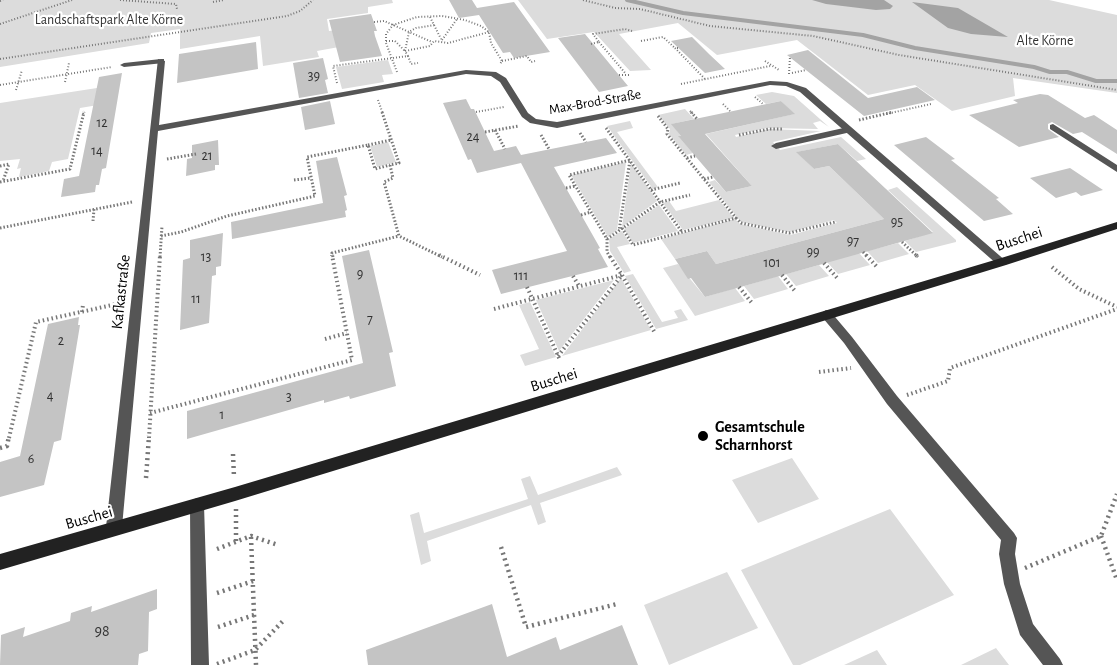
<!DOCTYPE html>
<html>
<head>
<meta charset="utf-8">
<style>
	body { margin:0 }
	canvas { display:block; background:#fff }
</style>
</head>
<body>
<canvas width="1117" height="665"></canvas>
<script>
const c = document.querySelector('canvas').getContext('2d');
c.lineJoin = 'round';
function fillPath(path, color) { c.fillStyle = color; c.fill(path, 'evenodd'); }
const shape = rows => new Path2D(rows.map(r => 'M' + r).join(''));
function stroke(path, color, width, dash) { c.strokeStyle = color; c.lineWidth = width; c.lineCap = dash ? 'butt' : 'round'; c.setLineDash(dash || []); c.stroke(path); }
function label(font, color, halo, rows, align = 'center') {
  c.font = font + ' "Alegreya Sans",sans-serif'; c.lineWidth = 4.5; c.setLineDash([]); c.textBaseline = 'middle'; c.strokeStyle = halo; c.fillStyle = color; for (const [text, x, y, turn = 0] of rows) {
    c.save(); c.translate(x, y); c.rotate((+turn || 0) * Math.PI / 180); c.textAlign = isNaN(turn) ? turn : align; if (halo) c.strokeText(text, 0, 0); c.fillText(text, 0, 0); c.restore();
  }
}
fillPath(shape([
	[0,0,392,0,393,3,368,7,368,13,327,19,329,31,346,29,350,45,317,51,319,57,263,66,260,36,180,49,180,29,151,33,149,43,0,67],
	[518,0,1049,0,1117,15,1117,93,1013,78,1015,96,952,111,915,85,868,95,797,40,717,55,678,23,619,34,651,70,630,71,594,32,547,39],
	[388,60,393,74,382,75,384,82,342,89,336,67],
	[97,88,110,103,80,108,68,159,52,162,49,171,19,177,21,168,17,169,20,159,0,161,0,103],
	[772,92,794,96,829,127,820,121,813,123,818,129,767,128,735,135,736,137,769,129,821,131,773,142,780,150,841,137,866,159,857,161,838,144,797,152,814,169,829,166,884,219,716,264,707,251,675,259,661,239,735,219,740,224,790,235,837,223,834,220,790,232,741,222,709,182,715,180,726,192,752,186,706,134,794,114,781,101,766,104,756,95],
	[685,109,694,119,672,124,681,136,679,137,693,153,686,155,669,134,670,129,658,115],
	[630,121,633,128,617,132,658,187,653,189,607,126],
	[388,142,396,162,377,167,370,146],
	[626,162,617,230,608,237,571,175],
	[631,163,657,201,622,227],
	[897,187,956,240,956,242,916,252,905,241,933,232,888,190],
	[719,200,734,218,683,230,663,203,669,201,676,211],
	[659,205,678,231,633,243,624,229],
	[622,231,630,244,617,247,631,271,624,273,610,251,609,239],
	[898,243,909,254,878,263,867,251],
	[859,253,870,265,838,274,827,262],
	[678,264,705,297,735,288,745,301,695,316,663,268],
	[819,265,829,276,796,286,786,274],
	[633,274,662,322,678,318,674,311,681,309,688,320,656,329,625,276],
	[778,276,788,289,754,299,744,286],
	[621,278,651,330,562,356],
	[614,280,559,351,536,300],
	[530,302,556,357,525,366,520,355,539,349,519,305],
	[792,458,819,499,758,523,732,480],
	[617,467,622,475,540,503,546,522,538,525,531,505,427,541,431,561,421,565,410,515,419,512,424,533,528,499,521,479,530,476,538,495],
	[890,509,954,595,800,665,793,665,741,570],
	[727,572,758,628,669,665,644,605],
	[996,648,1009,665,961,665],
	[877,650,887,665,844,665]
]), '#dcdcdc');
fillPath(shape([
	[812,0,884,0,893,6,890,9,876,10,826,4],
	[912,2,958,8,1008,37,971,34,948,28]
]), '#a3a3a3');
stroke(shape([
	[627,0,683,13,863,35,915,48,1034,67,1050,72,1067,72,1096,81,1117,81]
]), '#a3a3a3', 4);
fillPath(shape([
	[449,0,472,0,477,8,514,2,550,52,514,58,510,52,503,53,479,15,459,18],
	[371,14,377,31,374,31,375,36,382,56,340,62,329,20],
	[585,34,628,86,599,92,558,38],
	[692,37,709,54,725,69,705,73,671,41],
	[256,42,258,69,177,83,179,54],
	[808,50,868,98,917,87,935,100,864,116,787,55],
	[323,58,328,79,325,80,328,93,299,98,293,63],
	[122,73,106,168,102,169,99,185,96,185,95,192,61,197,64,179,79,176,99,77],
	[1040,94,1048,95,1085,118,1094,115,1117,130,1117,154,1082,132,1073,134,1052,122,1048,124,1048,129,1059,137,1019,147,969,115,1018,103,1013,100],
	[466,99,471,109,474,109,494,151,516,146,521,155,606,138,617,153,554,167,600,248,598,249,608,267,501,294,492,270,567,251,521,163,477,173,471,159,468,160,443,103],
	[330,101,335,124,305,130,301,107],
	[781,101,795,114,705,134,752,186,726,192,678,136,681,136,671,124],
	[926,137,955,159,951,160,999,198,996,199,1013,214,984,221,894,145],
	[218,140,219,165,215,165,215,170,186,176,187,159,192,158,192,145],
	[838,144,933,233,705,297,691,278,688,279,675,259,707,251,716,264,884,219,829,166,814,169,796,152],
	[337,157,347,195,344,196,347,210,345,211,346,217,232,239,231,222,323,203,316,161],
	[1070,168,1103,190,1081,196,1076,192,1056,198,1030,178],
	[223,233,221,266,216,267,216,275,212,276,209,323,180,330,183,260,190,258,190,240],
	[369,250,393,352,389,353,396,386,350,399,349,396,324,403,324,400,187,439,187,411,363,363,342,256],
	[79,317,78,325,80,325,61,440,54,442,44,485,0,497,0,462,20,456,48,324],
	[157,589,157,609,149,612,148,651,139,654,138,665,0,665,1,635,25,627,23,637,70,621,71,613,92,606,91,612],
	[492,604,507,657,556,637,560,650,622,625,638,665,368,665,366,650]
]), '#c4c4c4');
stroke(shape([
	[120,0,176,4,177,9],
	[583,0,615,8,640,9,710,26,813,36,899,55,1117,90],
	[0,1,3,0],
	[213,2,224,0],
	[430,17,441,39],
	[374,22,384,21,432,42],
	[0,24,72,0],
	[442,40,457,19],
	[386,41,395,41,405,51],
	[641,41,663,37,675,48],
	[599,42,626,74],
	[591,44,599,42,593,34,625,29,632,31],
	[678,48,675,48,705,79],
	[405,51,409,32,416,28,435,25],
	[408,56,405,51,430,46,434,41,448,43,489,32],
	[0,59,287,16,300,11,313,0],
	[502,61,527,56,531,62,535,61],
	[765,61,779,70],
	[397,72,386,43,386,34,393,25,417,17,442,16,465,20,481,26,489,32,491,43,502,61,500,64],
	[792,73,806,70],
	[789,74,790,56],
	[619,75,630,75],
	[65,82,69,63],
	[337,83,333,66,408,56,411,64,418,63],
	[681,84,770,66],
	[0,85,112,67],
	[16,90,22,70],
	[755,97,763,104],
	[378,100,383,114],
	[723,104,730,111],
	[690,111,693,114],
	[476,112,504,107],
	[83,114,84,111],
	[886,114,931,104]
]), '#777', 2, [1, 2]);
stroke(shape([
	[382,112,399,163,390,165,393,178,384,182,399,236,442,257],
	[691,112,697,119],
	[859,120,893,112],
	[606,128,682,232],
	[495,130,505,149],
	[485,132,519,126],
	[580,133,586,142],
	[541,135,549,149],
	[739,135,769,129,783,129],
	[368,145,391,140],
	[687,158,695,156],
	[167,159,196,154],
	[0,166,9,164,3,181],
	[704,179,713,177],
	[294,180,311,178],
	[0,182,70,169,84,112],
	[566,188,576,186],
	[651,190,680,183],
	[581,215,591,212],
	[736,218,741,223,789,233,835,222],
	[93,221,94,209],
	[0,228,132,202],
	[622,228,633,245,736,218,667,134,668,129,658,116],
	[161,236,181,232,227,216,315,196,307,157,368,145,375,169,390,165],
	[607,239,660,202,690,195],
	[902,242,918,257],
	[863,252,868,257],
	[160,257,162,226],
	[333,257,332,253,399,236],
	[610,257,607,252,607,239,569,175,630,160,619,231]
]), '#777', 3, [1.5, 2]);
stroke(shape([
	[439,255,480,275],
	[866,255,878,268],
	[916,255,918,257],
	[824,263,838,279],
	[1052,267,1079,289,1117,307],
	[782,275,795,291],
	[573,276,579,286],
	[527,287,560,360],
	[739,287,752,303],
	[494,309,622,275,609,255],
	[82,312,83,305],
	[325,339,347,333],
	[558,356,622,275,655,333],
	[819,372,851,368],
	[907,395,948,381,950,368,1117,309],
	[150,413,352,360,332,255],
	[9,438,36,322,121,303],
	[149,438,160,255]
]), '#777', 4, [1.5, 3]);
stroke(shape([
	[0,448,7,446,9,436],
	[233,454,234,477],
	[146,478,149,436],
	[236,509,236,541],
	[1101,536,1117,580],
	[251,537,256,665],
	[501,547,526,627,617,604],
	[217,549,251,536,278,545],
	[1025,568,1101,536,1117,494],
	[217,593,253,581],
	[218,627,254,615],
	[217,664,255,650,283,621]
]), '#777', 4.5, [2, 4]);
fillPath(shape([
	[161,59,164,59,164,63,124,67,120,65,124,63,161,59],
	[1053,124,1117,165,1117,172,1050,129,1050,125,1053,124],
	[848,127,851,128,851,132,776,149,771,146,776,143,848,127],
	[826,310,830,311,852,337,897,396,1014,533,1017,538,1015,554,1020,584,1033,624,1060,659,1063,665,1043,665,1020,635,1004,584,999,554,1001,540,887,404,844,343,822,317,820,314,826,310],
	[197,498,202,500,204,505,209,665,191,665,190,505,192,500,197,498]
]), '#555');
fillPath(shape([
	[158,59,165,61,159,125,466,70,496,72,506,78,528,113,536,119,557,122,770,81,787,82,806,88,1007,262,1006,265,998,265,800,92,786,86,770,85,557,128,530,123,522,117,500,82,491,76,466,74,158,131,122,527,119,532,114,534,109,532,106,527,158,59]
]), '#555');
fillPath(shape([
	[1117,222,1117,229,1006,265,235,501,0,570,0,554,235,487,998,259,1117,222]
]), '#222');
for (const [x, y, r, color] of [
	[703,436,6,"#000"]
]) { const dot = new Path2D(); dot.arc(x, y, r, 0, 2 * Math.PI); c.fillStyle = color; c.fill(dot); stroke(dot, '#fff', 2); }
label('14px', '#333', '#fff', [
	["Landschaftspark Alte Körne",109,20],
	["Alte Körne",1045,41]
]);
label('14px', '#313131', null, [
	["39",314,76],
	["12",102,123],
	["24",473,137],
	["14",97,151],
	["21",207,156],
	["95",897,222],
	["97",853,241],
	["99",813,252],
	["13",206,257],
	["101",772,263],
	["9",360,274],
	["111",521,276],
	["11",196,299],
	["7",370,319],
	["2",61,341],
	["4",50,396],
	["3",289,397],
	["1",222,415],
	["6",31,459]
]);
label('14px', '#000', '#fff', [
	["Max-Brod-Straße",595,102,-10]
]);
label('16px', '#000', '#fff', [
	["Buschei",1019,239,-18],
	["Kafkastraße",121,292,-84],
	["Buschei",554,380,-17],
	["Buschei",89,518,-16]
]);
label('bold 16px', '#000', '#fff', [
	["Gesamtschule",715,427],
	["Scharnhorst",715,445]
], 'left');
label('16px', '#313131', null, [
	["98",102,631]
]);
</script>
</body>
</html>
